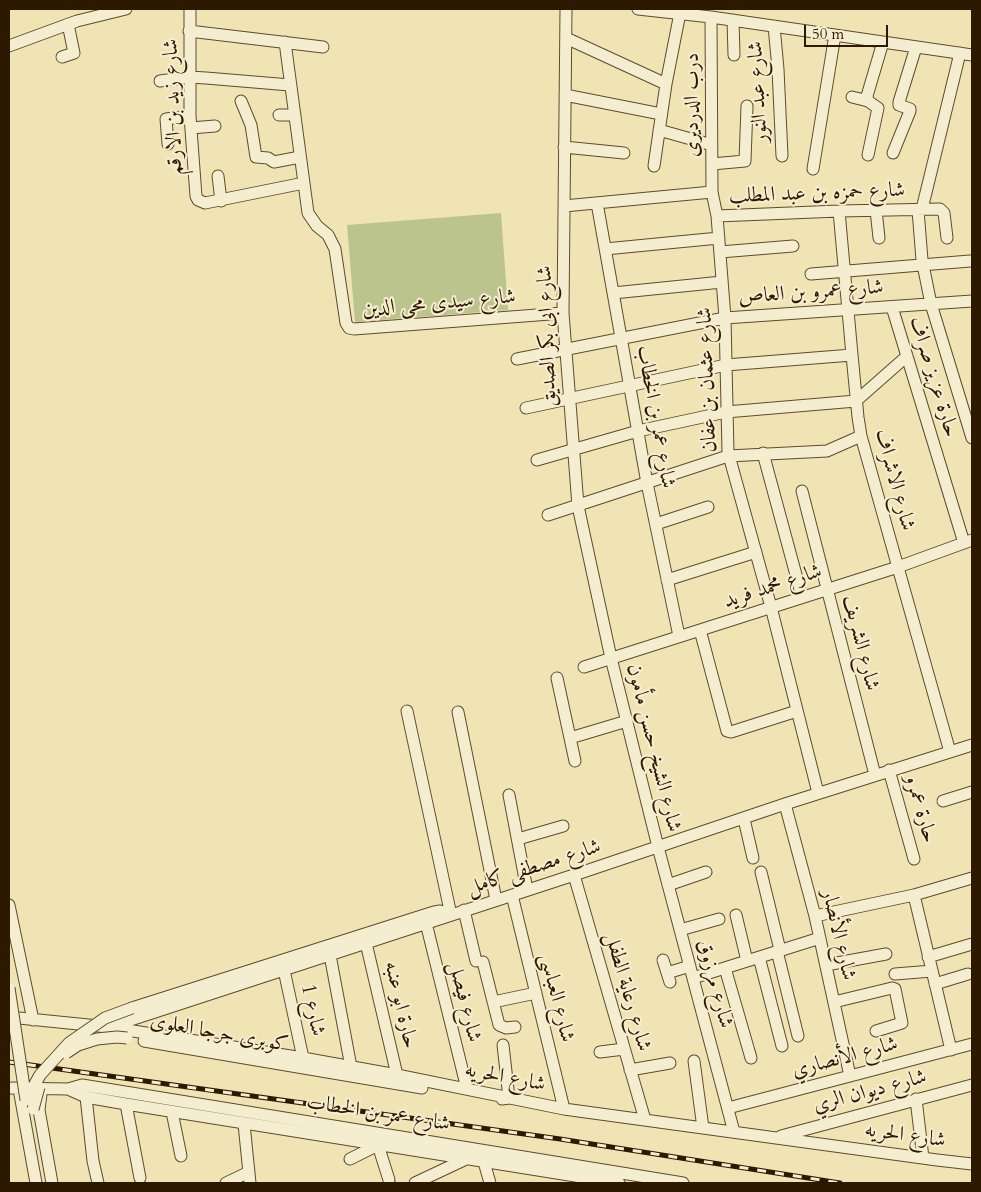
<!DOCTYPE html>
<html>
<head>
<meta charset="utf-8">
<style>
	body { margin:0 }
	#map { position:relative; width:981px; height:1192px; overflow:hidden; background:#f0e4b5; font-family:Cardo,serif }
	canvas { display:block }
	.frame { position:absolute; inset:0; border:10px solid #2d1800; pointer-events:none }
	.scale { position:absolute; left:804px; top:25px; width:84px; height:22px; box-sizing:border-box; border:2px solid #2d1800; border-top:0; padding-left:6px; font-size:15px; line-height:18px; white-space:nowrap; color:#2d1800; -webkit-text-stroke:4px #f5edcf; paint-order:stroke }
</style>
</head>
<body>
<div id="map">
<canvas width="981" height="1192"></canvas>
<div class="frame"></div>
<div class="scale">50 m</div>
</div>
<script>
const c = document.querySelector('canvas').getContext('2d');
c.lineJoin = 'round';
function fillPath(path, color) { c.fillStyle = color; c.fill(path, 'evenodd'); }
const shape = rows => new Path2D(rows.map(r => 'M' + r).join(''));
function stroke(path, color, width, dash) { c.strokeStyle = color; c.lineWidth = width; c.lineCap = dash ? 'butt' : 'round'; c.setLineDash(dash || []); c.stroke(path); }
function label(font, color, halo, rows, align = 'center') {
  c.font = font + ' Cardo,Amiri,serif'; c.lineWidth = 4; c.setLineDash([]); c.textBaseline = 'middle'; c.strokeStyle = halo; c.fillStyle = color; for (const [text, x, y, turn = 0] of rows) {
    c.save(); c.translate(x, y); c.rotate((+turn || 0) * Math.PI / 180); c.textAlign = isNaN(turn) ? turn : align; if (halo) c.strokeText(text, 0, 0); c.fillText(text, 0, 0); c.restore();
  }
}
fillPath(shape([
	[501,213,508,310,355,322,347,225]
]), '#bbc48c');
const minor = shape([
	[190,9,190,116,196,196,198,200,205,203,304,183],
	[566,9,563,313,578,506,611,658,658,847,734,1132],
	[638,9,711,17,972,55],
	[711,17,712,192],
	[733,20,734,55],
	[774,26,778,69,782,156],
	[189,31,323,47],
	[566,38,666,84],
	[285,42,308,213,317,226,328,235,335,249,346,323,349,328,354,329,563,313],
	[9,46,77,21,126,9],
	[62,57,74,53,68,24],
	[160,81,189,77,206,78,290,85],
	[565,95,661,114],
	[852,97,868,101],
	[241,101,251,125,256,157,268,158,274,162,300,157],
	[279,115,295,115],
	[191,128,215,126],
	[659,130,712,145],
	[168,144,166,119,190,116],
	[564,147,624,153],
	[893,153,910,111,910,109,899,105,899,102,916,47],
	[868,155,878,108,868,101,867,96,883,42],
	[712,164,745,161,747,106],
	[654,166,666,84,680,13],
	[813,169,835,35],
	[218,176,221,201],
	[597,203,647,483,679,636],
	[564,206,712,192,717,216,725,318,728,452,771,607,818,793],
	[922,209,960,53],
	[876,210,879,238],
	[918,210,922,260,931,304,972,438],
	[839,211,852,355,858,417,861,436,950,752],
	[717,216,839,211,940,209,944,213,947,238],
	[605,249,719,238],
	[720,252,793,246],
	[811,274,970,261],
	[613,293,722,282],
	[892,307,964,543],
	[517,359,725,318,972,301],
	[526,408,726,365,852,355],
	[763,453,802,597],
	[537,460,638,431,726,412,856,401,907,356],
	[802,491,875,775],
	[548,515,728,456,827,451,861,436],
	[656,524,708,507],
	[667,580,756,552],
	[700,630,727,731,731,732,797,711],
	[584,667,898,567,972,540],
	[557,678,575,761],
	[407,711,451,915],
	[458,712,496,900],
	[570,738,627,721],
	[889,770,914,859],
	[509,795,527,890],
	[943,801,972,792],
	[785,804,815,916,850,1076],
	[744,819,753,858],
	[518,839,563,826],
	[761,872,780,950],
	[574,875,645,1120],
	[668,885,706,872],
	[512,895,564,1109],
	[914,895,951,1050],
	[9,905,33,1020],
	[464,910,476,961],
	[736,915,747,961],
	[815,916,914,895,972,878],
	[426,923,467,1089],
	[680,930,719,919],
	[366,943,397,1075],
	[777,951,798,1036],
	[330,955,351,1067],
	[759,957,782,1046],
	[928,957,972,944],
	[663,960,670,982],
	[483,962,499,1025,506,1028,515,1027],
	[826,965,886,954],
	[725,968,751,1058],
	[284,970,303,1058],
	[667,973,690,966],
	[895,974,932,971],
	[693,978,820,938],
	[935,984,968,974],
	[493,1002,536,993],
	[834,1002,892,988,895,989,902,1023,876,1031],
	[132,1008,434,912,440,911,450,914],
	[9,1017,108,1027,303,1058,397,1075,564,1109,937,1160,972,1164],
	[109,1027,574,875,785,804,972,745],
	[144,1041,422,1088],
	[600,1052,624,1049],
	[694,1061,703,1128],
	[630,1070,670,1063],
	[9,1088,68,1089,82,1085,683,1183],
	[19,1089,36,1183],
	[68,1089,86,1097,126,1104,619,1183],
	[41,1094,39,1110,52,1183],
	[86,1097,93,1161,98,1183],
	[502,1099,509,1098,503,1045],
	[916,1099,923,1158],
	[126,1104,140,1178],
	[728,1108,972,1044],
	[172,1112,181,1156],
	[244,1124,250,1183],
	[781,1136,972,1085],
	[350,1159,378,1145,389,1180],
	[484,1162,490,1183],
	[226,1183,249,1172],
	[415,1183,466,1159]
]);
stroke(minor, '#5e4b2d', 13);
stroke(minor, '#f5edcf', 11);
const rail = shape([
	[9,1062,560,1139,840,1183]
]);
stroke(rail, '#2d1800', 5);
stroke(rail, '#f5edcf', 3, [9]);
const minorBridge = shape([
	[9,988,26,1100],
	[66,1053,78,1045,97,1039,117,1037,127,1038],
	[26,1100,40,1075,69,1043,105,1018,132,1008],
	[33,1109,39,1087]
]);
stroke(minorBridge, '#5e4b2d', 13, []);
stroke(minorBridge, '#f5edcf', 11);
label('21px', '#2d1800', '#f5edcf', [
	["شارع عبد النور",759,92,-93],
	["درب الدرديرى",693,105,-90],
	["شارع زيد بن الارقم",174,107,-92],
	["شارع حمزه بن عبد المطلب",817,194,-2],
	["شارع عمرو بن العاص",811,293,-4],
	["شارع سيدى محى الدين",439,304,-5],
	["شارع ابى بكر الصديق",548,336,-92],
	["حارة عزيز صراف",933,377,73],
	["شارع عثمان بن عفان",708,380,-92],
	["شارع عمر بن الخطاب",655,417,80],
	["شارع الاشراف",894,480,75],
	["شارع محمد فريد",773,587,-18],
	["شارع الشريف",860,643,76],
	["شارع الشيخ حسن مأمون",653,748,76],
	["حارة عمرو",920,809,74],
	["شارع مصطفى كامل",534,868,-18],
	["شارع الأنصار",838,935,77],
	["شارع مرزوق",714,984,75],
	["شارع رعاية الطفل",627,992,74],
	["شارع العباسى",556,998,76],
	["شارع فيصل",464,1002,76],
	["حارة ابو عنبه",400,1005,77],
	["شارع 1",312,1010,78],
	["كوبرى جرجا العلوى",219,1034,10],
	["شارع الأنصاري",845,1058,-15],
	["شارع الحريه",505,1078,11],
	["شارع ديوان الري",870,1092,-15],
	["شارع عمر بن الخطاب",378,1114,9],
	["شارع الحريه",905,1136,8]
]);
</script>
</body>
</html>
